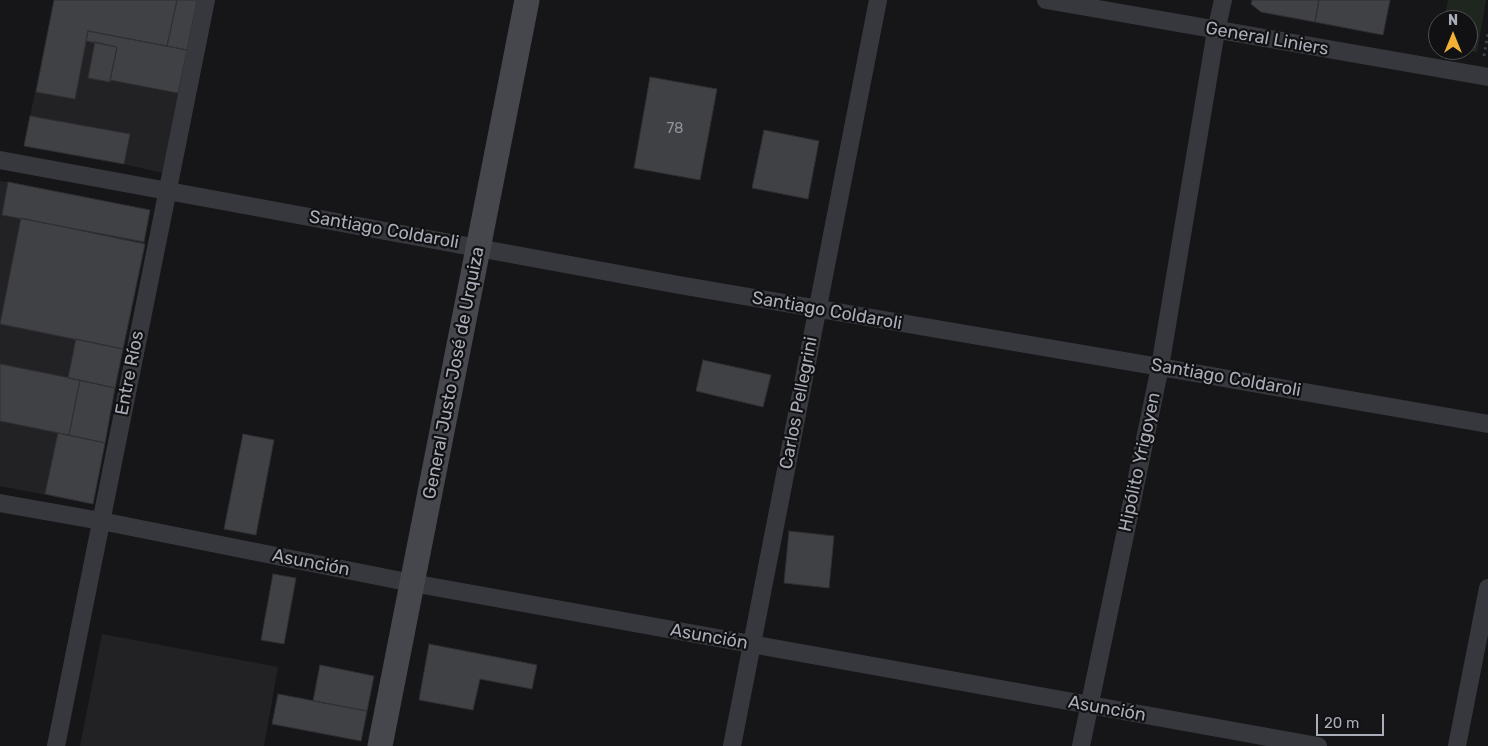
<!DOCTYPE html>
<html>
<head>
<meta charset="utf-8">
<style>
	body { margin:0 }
	#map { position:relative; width:1488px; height:746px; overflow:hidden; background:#161618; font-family:Rubik,sans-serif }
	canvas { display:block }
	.north { position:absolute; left:1428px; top:10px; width:50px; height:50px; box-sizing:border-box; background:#111113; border:1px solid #4d4f55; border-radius:50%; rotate:0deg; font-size:14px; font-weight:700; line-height:20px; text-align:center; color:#a8adb8 }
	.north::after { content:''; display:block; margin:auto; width:18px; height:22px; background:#f2b134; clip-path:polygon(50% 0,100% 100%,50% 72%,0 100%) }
	.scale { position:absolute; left:1316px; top:714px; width:68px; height:22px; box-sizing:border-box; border:2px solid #a8adb8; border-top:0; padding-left:6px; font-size:15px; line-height:18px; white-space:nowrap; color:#a8adb8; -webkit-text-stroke:4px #111113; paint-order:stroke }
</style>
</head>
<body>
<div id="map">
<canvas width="1488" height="746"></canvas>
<div class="north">N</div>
<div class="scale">20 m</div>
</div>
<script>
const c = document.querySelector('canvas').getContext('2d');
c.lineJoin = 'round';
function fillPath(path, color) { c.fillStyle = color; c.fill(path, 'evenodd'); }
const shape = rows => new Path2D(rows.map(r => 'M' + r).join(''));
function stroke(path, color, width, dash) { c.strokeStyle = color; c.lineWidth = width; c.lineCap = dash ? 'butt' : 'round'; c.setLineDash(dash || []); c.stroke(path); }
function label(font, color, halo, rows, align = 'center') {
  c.font = font + ' Rubik,sans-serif'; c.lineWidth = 4.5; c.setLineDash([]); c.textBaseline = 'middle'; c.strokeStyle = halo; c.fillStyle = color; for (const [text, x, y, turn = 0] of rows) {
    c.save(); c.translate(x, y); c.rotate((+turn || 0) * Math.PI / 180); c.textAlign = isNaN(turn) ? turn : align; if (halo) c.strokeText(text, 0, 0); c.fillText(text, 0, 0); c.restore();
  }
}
fillPath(shape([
	[54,0,197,0,162,173,124,164,24,146],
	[0,181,8,182,144,242,93,504,0,486],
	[102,634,278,667,264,746,80,746]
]), '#222225');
fillPath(shape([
	[1448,0,1486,0,1477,52,1463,50,1468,50,1468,20,1444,20]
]), '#1e261f');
const building = shape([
	[54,0,177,0,167,46,88,31,75,99,36,92,54,0],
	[177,0,197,0,187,50,167,46,177,0],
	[1252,0,1319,0,1315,22,1261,12,1251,4,1252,0],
	[1319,0,1390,0,1383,35,1315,22,1319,0],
	[88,31,187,50,178,93,110,80,117,47,86,41,88,31],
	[95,42,117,47,110,82,88,78,95,42],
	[650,77,717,89,700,180,634,168,650,77],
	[30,116,130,134,124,164,24,146,30,116],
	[764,130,819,141,808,199,752,188,764,130],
	[8,182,150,210,144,242,2,215,8,182],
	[21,218,145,244,123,349,0,324,21,218],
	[76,339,123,349,115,388,68,378,76,339],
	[703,360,771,375,763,407,696,391,703,360],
	[0,364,80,380,69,435,0,421,0,364],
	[80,380,115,388,105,443,69,435,80,380],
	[58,433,105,443,93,504,45,494,58,433],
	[243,434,274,440,256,535,224,529,243,434],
	[789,531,834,536,829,588,784,583,789,531],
	[273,574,296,578,284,644,261,640,273,574],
	[429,644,537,665,532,689,480,679,473,710,419,700,429,644],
	[320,665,374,676,367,711,313,701,320,665],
	[278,694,367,711,361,741,272,724,278,694]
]);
fillPath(building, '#404145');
stroke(building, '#303034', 1);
stroke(shape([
	[1484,56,1488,34]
]), '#3d3f44', 3, [2.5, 4]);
stroke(shape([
	[1046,0,1488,77],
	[0,160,679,285,1160,367,1488,424],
	[0,503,101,521,412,583,1318,746],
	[56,746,206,0],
	[732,746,878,0],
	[1081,746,1160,367,1216,31,1223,0],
	[1457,746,1488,588]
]), '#37383d', 18);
stroke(shape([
	[380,746,527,0]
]), '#45474d', 25);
label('15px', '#8e929b', null, [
	["78",675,129]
]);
label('18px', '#a8adb8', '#111113', [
	["General Liniers",1267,39,10],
	["Santiago Coldaroli",384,230,10],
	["Santiago Coldaroli",827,311,10],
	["Entre Ríos",130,373,-79],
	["General Justo José de Urquiza",454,373,-79],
	["Santiago Coldaroli",1226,378,10],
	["Carlos Pellegrini",799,403,-79],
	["Hipólito Yrigoyen",1140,462,-78],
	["Asunción",311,563,11],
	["Asunción",709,637,10],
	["Asunción",1107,709,10]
]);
</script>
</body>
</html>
